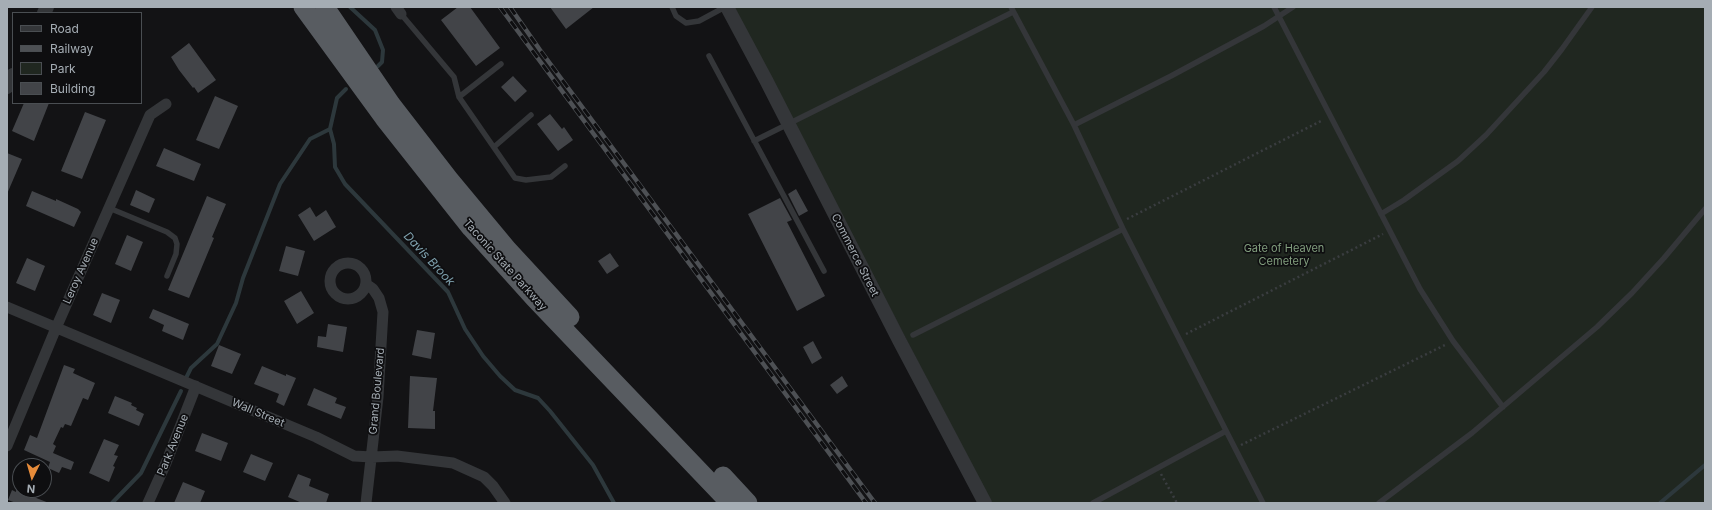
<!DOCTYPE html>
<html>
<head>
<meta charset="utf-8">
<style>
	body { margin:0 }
	#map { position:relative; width:1712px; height:510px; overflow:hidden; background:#131315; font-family:Inter,sans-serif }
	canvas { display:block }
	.frame { position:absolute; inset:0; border:8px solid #a5adb4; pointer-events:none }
	.legend { position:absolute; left:12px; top:12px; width:130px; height:92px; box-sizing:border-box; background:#0e0e10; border:1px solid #4a4e52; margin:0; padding:5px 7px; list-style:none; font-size:12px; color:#a5adb4 }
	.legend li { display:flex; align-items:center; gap:8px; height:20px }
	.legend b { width:20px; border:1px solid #4a4e52 }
	.north { position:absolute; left:12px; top:458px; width:40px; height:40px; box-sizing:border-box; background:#0e0e10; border:1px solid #4a4e52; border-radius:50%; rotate:185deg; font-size:11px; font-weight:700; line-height:16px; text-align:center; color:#a5adb4 }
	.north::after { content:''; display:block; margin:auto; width:14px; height:18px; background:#e68b3a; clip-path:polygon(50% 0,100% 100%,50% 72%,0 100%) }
</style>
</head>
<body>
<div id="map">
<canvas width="1712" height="510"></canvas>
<div class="frame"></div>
<ul class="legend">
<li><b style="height:5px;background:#343639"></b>Road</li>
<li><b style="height:5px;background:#4d5054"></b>Railway</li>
<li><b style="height:11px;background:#202720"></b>Park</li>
<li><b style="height:11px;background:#424448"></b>Building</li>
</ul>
<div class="north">N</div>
</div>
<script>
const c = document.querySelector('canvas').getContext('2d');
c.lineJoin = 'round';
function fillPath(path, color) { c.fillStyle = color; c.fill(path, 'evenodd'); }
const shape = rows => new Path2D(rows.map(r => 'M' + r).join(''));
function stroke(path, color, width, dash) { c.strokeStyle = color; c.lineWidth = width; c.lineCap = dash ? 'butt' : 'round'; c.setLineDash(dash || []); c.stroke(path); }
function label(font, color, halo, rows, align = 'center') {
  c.font = font + ' Inter,sans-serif'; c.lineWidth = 3.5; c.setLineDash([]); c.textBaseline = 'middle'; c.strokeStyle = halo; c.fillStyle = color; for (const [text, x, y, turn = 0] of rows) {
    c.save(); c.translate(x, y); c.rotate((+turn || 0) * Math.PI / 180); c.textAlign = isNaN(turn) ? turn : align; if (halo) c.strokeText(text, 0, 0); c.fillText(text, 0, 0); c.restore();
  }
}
fillPath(shape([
	[732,7,1705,7,1705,503,992,503]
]), '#202720');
stroke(shape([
	[350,7,375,30,383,50,382,62,378,66],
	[346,89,337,98,330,129,334,144,335,167,345,184,448,292,465,329,483,356,500,376,515,390,538,398,550,411,593,465,614,503],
	[186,378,191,368,217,344,236,303,243,278,280,184,310,139,330,129],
	[112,503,141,473,181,391],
	[1660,503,1705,465]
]), '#2d383c', 4);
fillPath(shape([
	[458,7,470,7,500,48,476,66,441,20],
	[550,7,594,7,566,29],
	[189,43,216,80,198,93,194,87,193,88,179,70,171,57],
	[513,76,527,91,515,102,501,87],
	[215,96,238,106,219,149,196,140],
	[24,103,49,103,34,141,12,131],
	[85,112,106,120,82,179,61,171],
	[550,114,562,129,564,127,573,140,558,151,537,124],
	[164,148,201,164,194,181,156,166],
	[7,153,22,159,7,194],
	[796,189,808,211,799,216,788,194],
	[136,190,155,199,149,213,130,205],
	[32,191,56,201,56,199,78,209,81,212,74,227,26,206],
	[207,196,226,204,212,237,214,238,189,298,168,290],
	[780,198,792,220,787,222,825,296,797,311,748,214],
	[310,207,316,217,326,210,336,227,314,241,298,215],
	[127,235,143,242,131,271,115,264],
	[286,246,305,251,298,276,279,271],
	[610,253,619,266,607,274,598,261],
	[27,258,45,266,35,291,16,283],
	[301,291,314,313,297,324,284,301],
	[102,293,120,300,111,323,93,315],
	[153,309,189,324,183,340,162,331,164,325,149,318],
	[328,324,347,327,343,352,317,347,318,336,326,337],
	[417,330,435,333,431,359,412,355],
	[813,341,822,358,812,364,803,347],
	[219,345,241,354,232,374,211,366],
	[64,365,75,369,73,373,95,383,88,400,83,398,71,426,65,424,63,428,61,427,53,444,56,446,53,453,74,462,71,470,62,467,59,473,48,468,50,462,24,450,30,435,37,438],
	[262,366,286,376,286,374,296,378,284,406,276,402,279,394,254,384],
	[410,376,437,378,433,411,435,411,435,429,408,428],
	[842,376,848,386,837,394,830,385],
	[314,388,337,398,335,403,346,407,341,419,307,405],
	[115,396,132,403,131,405,137,408,136,410,144,414,139,426,108,413],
	[202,433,228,443,221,461,195,451],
	[104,439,119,445,114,455,118,456,113,466,115,467,109,482,89,473],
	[251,454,273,463,265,481,243,472],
	[298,474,311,479,309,486,329,494,326,503,302,503,288,497],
	[183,482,205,491,200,503,174,503],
	[12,490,16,492,16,490,49,503,16,503,8,500]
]), '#424448');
stroke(shape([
	[1127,219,1323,120],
	[1186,334,1383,234],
	[1241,445,1445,345],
	[1161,474,1177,503]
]), '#3a3d40', 2.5, [2, 3]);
stroke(shape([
	[672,7,676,16,686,23,699,21,725,7],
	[1011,7,1074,125,1123,229,1263,503],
	[1274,7,1420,289,1453,341,1503,407],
	[401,14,454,77,459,97,515,178,526,180,551,177,565,166],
	[709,56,824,271],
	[459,97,501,64],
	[1074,125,1171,76,1264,26,1293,7],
	[754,141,1013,12],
	[494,147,531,115],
	[109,208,167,232,175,238,177,244,176,254,167,276],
	[1381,214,1404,200,1458,161,1486,135,1544,72,1562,49,1592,7],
	[913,335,1123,229],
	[1093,503,1226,431],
	[1379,503,1472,433,1597,327,1632,293,1664,258,1705,209]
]), '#343639', 5.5);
stroke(shape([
	[396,7,401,14],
	'330 281a18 18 0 1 1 36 0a18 18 0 1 1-36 0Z',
	[7,307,316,437,354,456,372,457,397,456,453,463,484,477,493,486,505,503],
	[7,446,56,328,150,115,166,104],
	[148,503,166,463,196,386],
	[366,503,378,397,383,312,379,298,373,289,366,284]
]), '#343639', 11);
stroke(shape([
	[727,7,766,80,899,340,985,503],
	[44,13,47,7],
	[7,87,13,75]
]), '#343639', 14);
stroke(shape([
	[303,7,384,118,471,228,534,298,730,503],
	[325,7,391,104,449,179,508,250,570,317],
	[723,476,748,503]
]), '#585c61', 19);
const rail = shape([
	[500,7,866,503],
	[510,7,540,50,875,503]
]);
stroke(rail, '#4d5054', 4.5);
stroke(rail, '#0e0e10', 3, [9]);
label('11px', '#829e7e', '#0e0e10', [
	["Gate of Heaven",1284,249],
	["Cemetery",1284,262]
]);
label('11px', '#a5adb4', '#0e0e10', [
	["Commerce Street",855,255,63],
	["Taconic State Parkway",505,265,48],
	["Leroy Avenue",81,271,-66],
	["Grand Boulevard",377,391,-85],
	["Wall Street",258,413,23],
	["Park Avenue",173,445,-68]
]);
label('italic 12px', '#7ea0ad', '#0e0e10', [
	["Davis Brook",429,259,47]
]);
</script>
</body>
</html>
